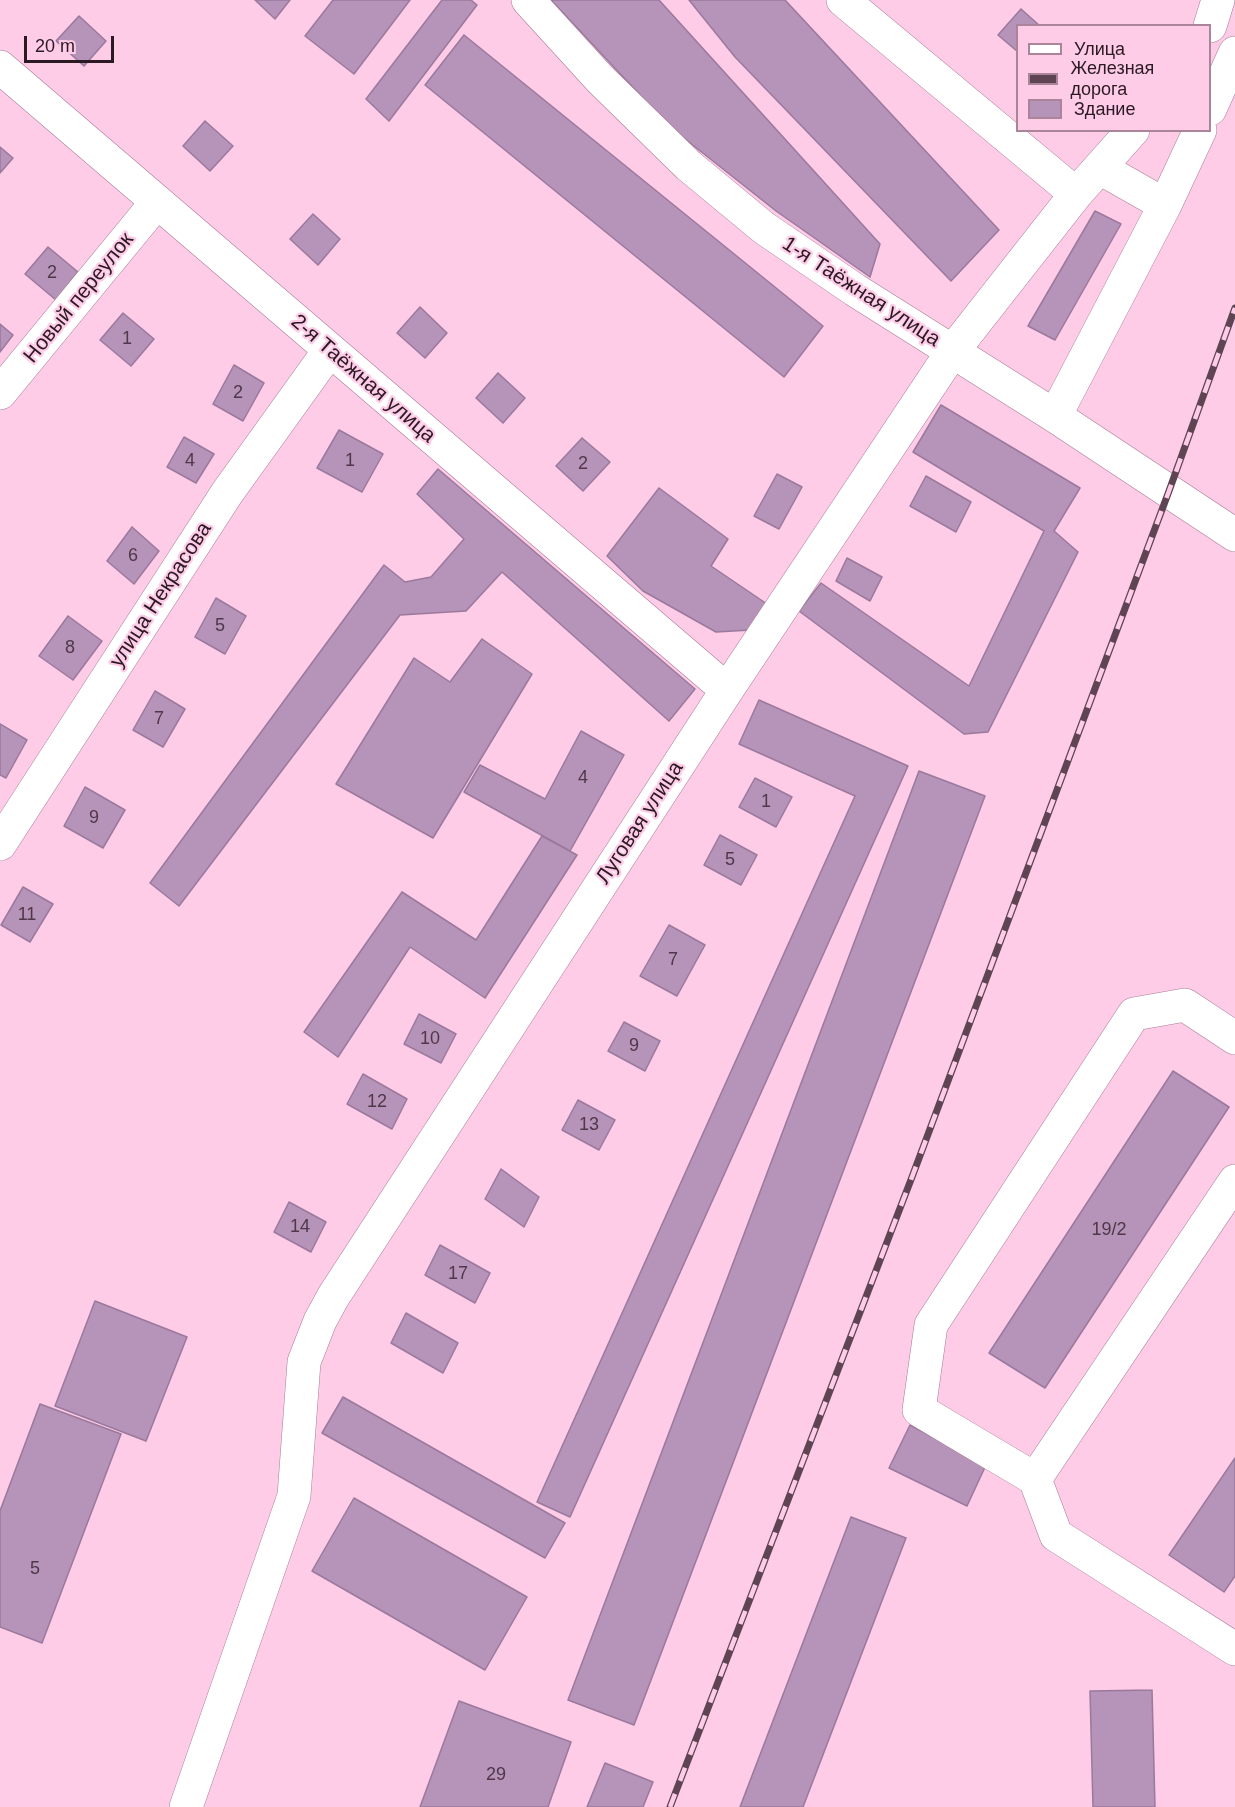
<!DOCTYPE html>
<html>
<head>
<meta charset="utf-8">
<style>
	body { margin:0 }
	#map { position:relative; width:1235px; height:1807px; overflow:hidden; background:#fecce7; font-family:Helvetica,sans-serif }
	canvas { display:block }
	.legend { position:absolute; left:1016px; top:24px; width:195px; height:108px; box-sizing:border-box; background:#fecce7; border:2px solid #aa8599; margin:0; padding:8px 10px; list-style:none; font-size:18px; color:#2b1a24 }
	.legend li { display:flex; align-items:center; gap:12px; height:30px }
	.legend b { width:30px; border:2px solid #aa8599 }
	.scale { position:absolute; left:24px; top:36px; width:90px; height:27px; box-sizing:border-box; border:3px solid #2b1a24; border-top:0; padding-left:8px; font-size:18px; line-height:21px; white-space:nowrap; color:#2b1a24; -webkit-text-stroke:4px #fecce7; paint-order:stroke }
</style>
</head>
<body>
<div id="map">
<canvas width="1235" height="1807"></canvas>
<ul class="legend">
<li><b style="height:8px;background:#fff"></b>Улица</li>
<li><b style="height:8px;background:#5f4554"></b>Железная дорога</li>
<li><b style="height:16px;background:#b693b8"></b>Здание</li>
</ul>
<div class="scale">20 m</div>
</div>
<script>
const c = document.querySelector('canvas').getContext('2d');
c.lineJoin = 'round';
function fillPath(path, color) { c.fillStyle = color; c.fill(path, 'evenodd'); }
const shape = rows => new Path2D(rows.map(r => 'M' + r).join(''));
function stroke(path, color, width, dash) { c.strokeStyle = color; c.lineWidth = width; c.lineCap = dash ? 'butt' : 'round'; c.setLineDash(dash || []); c.stroke(path); }
function label(font, color, halo, rows, align = 'center') {
  c.font = font + ' Helvetica,sans-serif'; c.lineWidth = 4.5; c.setLineDash([]); c.textBaseline = 'middle'; c.strokeStyle = halo; c.fillStyle = color; for (const [text, x, y, turn = 0] of rows) {
    c.save(); c.translate(x, y); c.rotate((+turn || 0) * Math.PI / 180); c.textAlign = isNaN(turn) ? turn : align; if (halo) c.strokeText(text, 0, 0); c.fillText(text, 0, 0); c.restore();
  }
}
const building = shape([
	[255,0,290,0,275,19,255,0],
	[333,0,410,0,354,74,305,36,333,0],
	[442,0,471,0,477,5,389,121,366,99,442,0],
	[551,0,659,0,880,244,870,277,776,211,670,127,551,0],
	[689,0,785,0,999,230,951,281,735,57,689,0],
	[1021,9,1040,26,1018,26,1018,52,998,35,1021,9],
	[79,16,106,41,84,66,56,41,79,16],
	[464,35,823,326,784,377,425,85,464,35],
	[205,121,233,146,210,171,183,146,205,121],
	[0,147,13,158,0,173,0,147],
	[1095,211,1121,224,1055,340,1028,326,1095,211],
	[313,214,340,239,318,265,290,239,313,214],
	[48,247,78,272,56,300,25,274,48,247],
	[420,307,447,333,425,358,397,333,420,307],
	[123,313,154,339,131,366,100,340,123,313],
	[0,324,13,335,0,352,0,324],
	[234,365,264,383,243,421,213,404,234,365],
	[498,373,525,398,503,423,476,398,498,373],
	[941,405,1080,488,1054,531,1078,552,988,732,964,734,799,611,821,583,969,686,1044,531,913,452,941,405],
	[339,430,383,454,362,492,317,468,339,430],
	[184,437,214,454,196,483,167,467,184,437],
	[582,438,610,462,583,491,556,466,582,438],
	[438,469,695,689,669,721,502,572,466,611,400,615,179,906,150,883,384,565,405,582,431,577,464,539,417,494,438,469],
	[777,474,802,487,779,529,754,516,777,474],
	[926,476,971,502,956,532,910,506,926,476],
	[659,488,728,539,711,566,767,604,751,630,716,632,643,591,607,556,659,488],
	[132,527,159,551,134,584,107,561,132,527],
	[847,558,882,577,870,601,836,581,847,558],
	[216,598,246,616,225,654,195,637,216,598],
	[68,616,102,641,73,680,39,656,68,616],
	[482,639,532,674,433,838,336,784,414,658,450,682,482,639],
	[155,691,185,709,163,747,133,730,155,691],
	[759,700,908,766,570,1517,537,1502,855,796,739,744,759,700],
	[0,724,27,740,6,778,0,775,0,724],
	[581,731,624,755,570,851,464,792,480,765,545,799,581,731],
	[919,771,985,796,634,1725,568,1700,919,771],
	[755,778,792,797,776,827,739,807,755,778],
	[85,787,125,810,103,848,64,826,85,787],
	[720,835,757,855,741,885,704,865,720,835],
	[542,836,577,855,485,998,410,947,338,1057,304,1032,402,892,476,940,542,836],
	[23,887,53,904,30,942,1,925,23,887],
	[669,925,705,945,677,996,640,976,669,925],
	[419,1014,456,1034,441,1063,404,1044,419,1014],
	[624,1022,660,1041,645,1071,608,1051,624,1022],
	[1173,1071,1229,1107,1045,1388,989,1353,1173,1071],
	[363,1074,407,1099,392,1129,347,1104,363,1074],
	[578,1100,615,1120,599,1150,562,1130,578,1100],
	[501,1169,539,1197,524,1227,485,1199,501,1169],
	[289,1202,326,1222,311,1252,274,1232,289,1202],
	[440,1245,490,1273,475,1303,425,1275,440,1245],
	[95,1301,187,1337,146,1441,55,1406,95,1301],
	[406,1313,458,1343,443,1373,391,1343,406,1313],
	[343,1397,565,1523,545,1558,322,1433,343,1397],
	[40,1404,121,1434,42,1643,0,1627,0,1511,40,1404],
	[910,1425,986,1465,967,1506,889,1468,910,1425],
	[1235,1458,1235,1576,1224,1592,1169,1555,1235,1458],
	[354,1498,527,1597,485,1670,312,1571,354,1498],
	[851,1517,906,1538,803,1807,740,1807,851,1517],
	[1152,1690,1155,1807,1093,1807,1090,1691,1152,1690],
	[459,1701,571,1742,548,1807,420,1807,459,1701],
	[605,1763,653,1782,643,1807,587,1807,605,1763]
]);
fillPath(building, '#b693b8');
stroke(building, '#9b799d', 1.5);
const minor = shape([
	[528,0,600,79,689,166,764,228,855,290,1055,416,1235,535],
	[843,0,1076,194],
	[1210,26,1218,0],
	[0,67,727,690],
	[1210,109,1235,53],
	[1100,168,1165,205],
	[0,393,157,202],
	[1055,416,1165,205,1200,130],
	[0,844,227,493,329,351],
	[1235,1038,1185,1005,1134,1014,931,1325,919,1410,1035,1479,1056,1535,1235,1649],
	[1035,1479,1235,1181],
	[186,1807,294,1496,304,1362,320,1321,333,1297,727,690,952,352,1076,194,1133,130]
]);
stroke(minor, '#a97b95', 34);
stroke(minor, '#fff', 33);
const rail = shape([
	[670,1807,912,1177,1169,491,1235,308]
]);
stroke(rail, '#5f4554', 7);
stroke(rail, '#fecce7', 4.5, [14]);
label('18px', '#4e3849', null, [
	["2",52,273],
	["1",127,339],
	["2",238,393],
	["4",190,461],
	["1",350,461],
	["2",583,464],
	["6",133,556],
	["5",220,626],
	["8",70,648],
	["7",159,719],
	["4",583,778],
	["1",766,802],
	["9",94,818],
	["5",730,860],
	["11",27,915],
	["7",673,960],
	["10",430,1039],
	["9",634,1046],
	["12",377,1102],
	["13",589,1125],
	["14",300,1227],
	["19/2",1109,1230],
	["17",458,1274],
	["5",35,1569],
	["29",496,1775]
]);
label('21px', '#2b1a24', '#fecce7', [
	["1-я Таёжная улица",861,292,33],
	["Новый переулок",79,298,-51],
	["2-я Таёжная улица",363,379,41],
	["улица Некрасова",161,595,-57],
	["Луговая улица",640,823,-57]
]);
</script>
</body>
</html>
